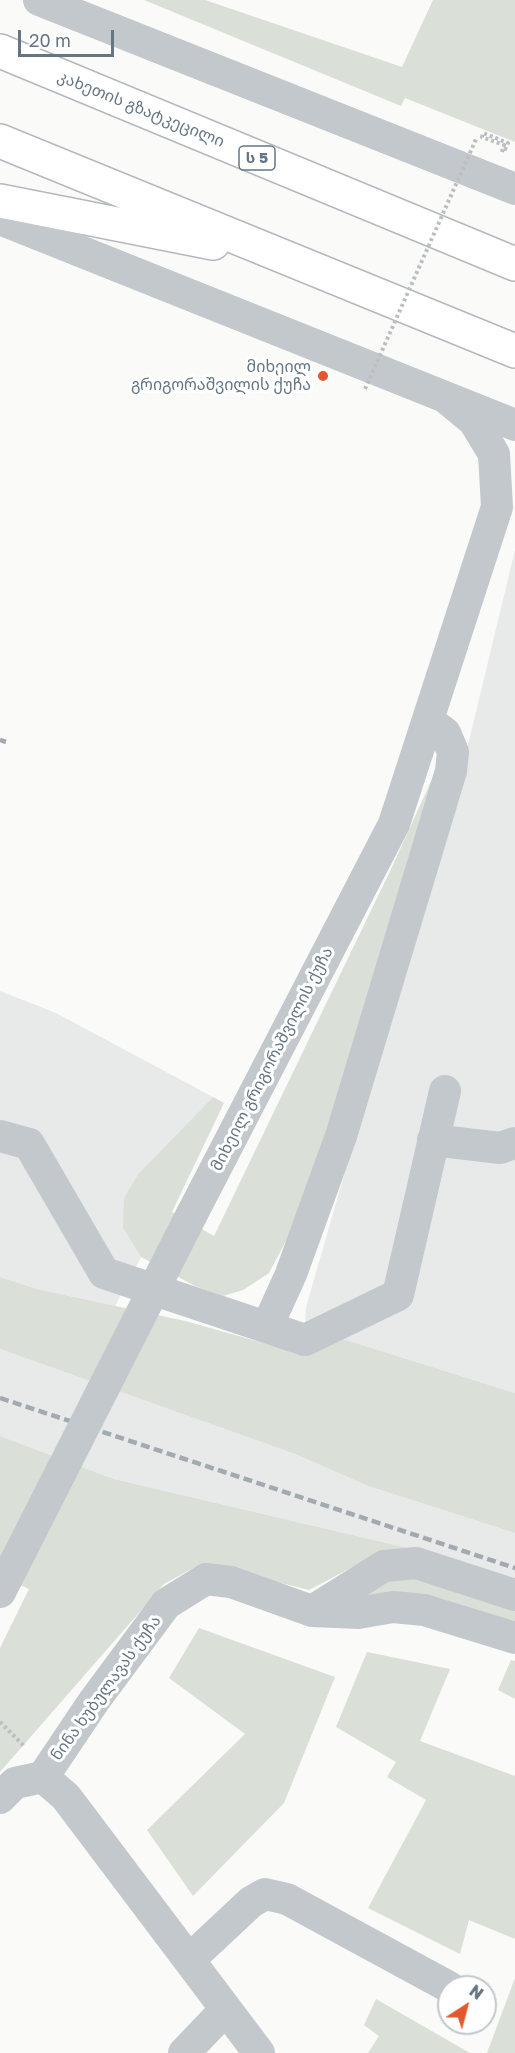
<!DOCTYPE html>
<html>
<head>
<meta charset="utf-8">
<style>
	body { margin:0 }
	#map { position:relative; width:515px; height:2053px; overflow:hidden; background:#fafaf8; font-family:"Golos Text",sans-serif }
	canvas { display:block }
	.north { position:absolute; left:437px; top:1975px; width:60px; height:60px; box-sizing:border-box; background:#fff; border:2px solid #c1c8cd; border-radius:50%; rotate:36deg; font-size:16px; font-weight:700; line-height:24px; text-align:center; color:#657683 }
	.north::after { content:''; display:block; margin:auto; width:21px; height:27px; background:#e4572e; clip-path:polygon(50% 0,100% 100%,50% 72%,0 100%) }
	.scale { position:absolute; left:18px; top:30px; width:96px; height:27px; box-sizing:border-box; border:3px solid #657683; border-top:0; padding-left:8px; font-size:18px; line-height:21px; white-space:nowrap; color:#657683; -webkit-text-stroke:4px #fff; paint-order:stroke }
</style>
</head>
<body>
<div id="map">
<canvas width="515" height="2053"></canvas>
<div class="north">N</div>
<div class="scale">20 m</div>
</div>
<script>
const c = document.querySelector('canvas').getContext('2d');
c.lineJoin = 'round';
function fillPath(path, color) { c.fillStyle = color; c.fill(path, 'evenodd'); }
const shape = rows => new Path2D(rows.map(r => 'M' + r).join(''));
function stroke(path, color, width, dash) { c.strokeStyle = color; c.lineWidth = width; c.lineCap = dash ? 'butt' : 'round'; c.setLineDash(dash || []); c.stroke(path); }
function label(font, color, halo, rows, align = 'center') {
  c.font = font + ' "Golos Text","Noto Sans Georgian",sans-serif'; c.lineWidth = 6; c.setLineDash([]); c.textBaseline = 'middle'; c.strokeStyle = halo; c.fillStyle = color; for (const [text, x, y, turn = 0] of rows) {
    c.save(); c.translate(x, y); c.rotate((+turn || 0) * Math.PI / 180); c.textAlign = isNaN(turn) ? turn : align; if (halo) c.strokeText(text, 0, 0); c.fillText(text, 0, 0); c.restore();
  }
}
fillPath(shape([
	[515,550,515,1393,305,1327,306,1307,467,749],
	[0,991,56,1013,213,1097,139,1173,123,1228,141,1257,115,1306,37,1289,0,1277],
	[0,1349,295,1454,368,1486,515,1533,515,1583,408,1548,114,1479,0,1436]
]), '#e8e9e9');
fillPath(shape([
	[144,0,205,0,402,67,433,0,515,0,515,142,405,98,401,106],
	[433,777,439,784,297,1220,269,1273,243,1290,223,1296,195,1286,141,1257,123,1228,124,1198,139,1173,213,1097,224,1103,172,1212,214,1236,392,867],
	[0,1277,37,1289,185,1321,296,1352,305,1327,515,1393,515,1533,368,1486,295,1454,0,1349],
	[0,1436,114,1479,408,1548,366,1560,309,1590,230,1570,195,1567,164,1584,0,1772,0,1648,29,1589,0,1576],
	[415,1577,515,1606,515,1624,351,1600,379,1580],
	[199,1628,335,1677,284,1803,193,1896,147,1830,245,1734,169,1678],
	[367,1652,450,1669,420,1741,515,1776,515,1939,469,1920,460,1954,368,1908,426,1800,387,1777,396,1762,336,1727],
	[511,1660,515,1661,515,1699,498,1690],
	[515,1978,515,2053,487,2053],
	[376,1999,470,2053,368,2053,379,2036,364,2025]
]), '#dadfd7');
const highway = shape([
	[0,51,515,264],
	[0,141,515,351],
	[0,201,213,243]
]);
stroke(highway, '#b4b9bd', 36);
stroke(shape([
	[502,152,504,145,482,137,483,133,508,143,505,149,503,148],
	[0,1722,25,1747]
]), '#bbbfc2', 4, [3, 3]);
stroke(shape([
	[39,0,515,189],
	[0,219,515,425],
	[0,1136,29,1144,104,1273,305,1340,398,1295,445,1091],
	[433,1140,500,1148,515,1143],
	[192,1214,394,824,497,507,494,454,474,421,446,398],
	[267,1327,291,1274,341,1136,451,771,453,752,445,733,429,721],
	[312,1611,384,1566,416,1563,515,1595],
	[43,1777,94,1701,166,1604,206,1579,231,1582,312,1611,358,1613,393,1607,424,1610,515,1638],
	[0,1798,15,1783,43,1777,66,1797,259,2053],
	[189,1960,251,1902,265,1894,287,1899,449,1987],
	[184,2053,226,2009]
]), '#c3c8cc', 32);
stroke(highway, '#fff', 33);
stroke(shape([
	[0,740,6,742],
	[0,1398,515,1568]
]), '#a2aab0', 4.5, [9, 4.5]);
stroke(shape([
	[365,389,477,137]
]), '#bbbfc2', 4, [3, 3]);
stroke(shape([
	[0,1592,192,1214]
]), '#c3c8cc', 32);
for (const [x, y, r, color] of [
	[323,376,6,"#e4572e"]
]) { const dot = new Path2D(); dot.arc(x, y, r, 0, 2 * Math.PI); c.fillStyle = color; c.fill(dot); stroke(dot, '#fff', 2); }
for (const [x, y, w] of [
	[257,158,36]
]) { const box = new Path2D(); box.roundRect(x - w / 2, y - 12, w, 24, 4.5); c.fillStyle = '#fff'; c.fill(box); stroke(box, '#657683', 1.5); }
label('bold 15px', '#657683', null, [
	["ს 5",257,158]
]);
label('16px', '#657683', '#fff', [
	["კახეთის გზატკეცილი",141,109,22],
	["მიხეილ გრიგორაშვილის ქუჩა",272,1059,-63],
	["ნინა ხუბულავას ქუჩა",106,1688,-54]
]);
label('16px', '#657683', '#fff', [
	["მიხეილ",311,367],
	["გრიგორაშვილის ქუჩა",311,385]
], 'right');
</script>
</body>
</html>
